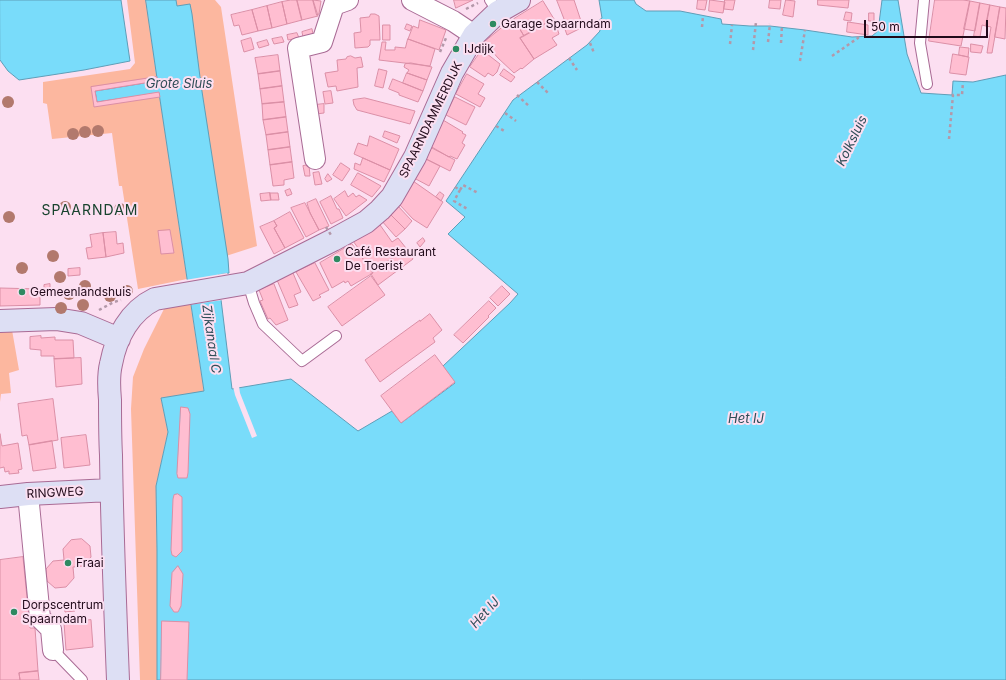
<!DOCTYPE html>
<meta charset="utf-8">
<style>
body{margin:0}
#map{position:relative;width:1006px;height:680px;overflow:hidden;background:#fcdff1;font-family:Inter,sans-serif}
canvas{display:block}
.scale{position:absolute;left:864px;top:20px;width:124px;height:18px;box-sizing:border-box;border:2px solid #210a1a;border-top:0;padding-left:5px;font-size:12px;line-height:14px;white-space:nowrap;color:#210a1a;-webkit-text-stroke:3px #fcdff1;paint-order:stroke}
</style>
<div id="map">
<canvas width="1006" height="680"></canvas>
<div class="scale">50 m</div>
</div>
<script>
const g = document.querySelector('canvas').getContext('2d');
g.lineJoin = 'round';
function paint(path, color) { g.fillStyle = color; g.fill(path, 'evenodd'); }
function strokePath(path, color, width, dash) { g.strokeStyle = color; g.lineWidth = width; g.lineCap = dash ? 'butt' : 'round'; g.setLineDash(dash || []); g.stroke(path); }
function label(font, color, halo, rows, align = 'center') {
  g.font = font + ' Inter,sans-serif'; g.lineWidth = 4; g.setLineDash([]); g.textBaseline = 'middle'; g.strokeStyle = halo; g.fillStyle = color; for (const [text, x, y, turn = 0] of rows) {
    g.save(); g.translate(x, y); g.rotate((+turn || 0) * Math.PI / 180); g.textAlign = isNaN(turn) ? turn : align; if (halo) g.strokeText(text, 0, 0); g.fillText(text, 0, 0); g.restore();
  }
}
const green = new Path2D(`
 M 127,0 L 146,0 L 157,81 L 96,91 L 97,102 L 159,92 L 187,279 L 138,289 L 122,186 L 119,186 L 112,133 L 52,139 L 47,104 L 43,103 L 43,82 L 130,69 L 135,63 Z
 M 176,0 L 215,0 L 221,7 L 257,246 L 226,256 L 201,85 L 203,84 L 200,76 L 191,14 L 177,6 Z
 M 190,300 L 204,392 L 161,398 L 168,432 L 156,486 L 157,551 L 157,680 L 140,680 L 131,409 L 133,377 L 144,349 L 165,307 Z
 M 0,330 L 12,330 L 19,370 L 9,373 L 11,393 L 1,394 L 0,402 Z`);
const water = new Path2D(`
 M 0,0 L 121,0 L 130,61 L 84,70 L 19,80 L 8,71 L 0,60 Z
 M 146,0 L 176,0 L 177,6 L 190,4 L 192,14 L 200,77 L 201,79 L 203,78 L 204,84 L 201,85 L 228,259 L 229,273 L 218,275 L 232,389 L 291,379 L 358,431 L 392,411 L 401,423 L 455,383 L 443,366 L 510,303 L 518,294 L 448,234 L 465,217 L 446,201 L 513,100 L 587,45 L 600,31 L 598,21 L 602,18 L 599,0 L 634,0 L 636,4 L 646,11 L 680,11 L 721,19 L 722,24 L 750,26 L 770,26 L 805,30 L 852,37 L 872,36 L 878,31 L 882,0 L 898,0 L 907,54 L 921,93 L 952,95 L 953,81 L 973,82 L 1006,75 L 1006,680 L 157,680 L 157,551 L 156,486 L 168,432 L 161,398 L 204,391 L 159,93 L 97,102 L 95,91 L 157,81 Z`);
const pier = new Path2D(`
 M 227,273 L 228,275 L 220,277 L 223,300 L 188,305 L 185,280 Z
 M 233,386 L 233,387 L 239,386 L 240,393 L 257,436 L 252,438 L 235,395 Z`);
const building = new Path2D(`
 M 291,0 L 297,0 L 302,20 L 287,24 L 282,2 Z
 M 297,0 L 313,0 L 318,16 L 302,20 Z
 M 313,0 L 321,1 L 319,14 L 317,15 Z
 M 454,0 L 473,0 L 456,8 Z
 M 557,0 L 574,0 L 583,27 L 567,35 L 562,21 L 564,20 Z
 M 698,0 L 707,0 L 705,10 L 697,9 Z
 M 710,0 L 725,2 L 723,13 L 709,11 Z
 M 725,0 L 735,0 L 733,10 L 724,9 Z
 M 770,0 L 781,0 L 780,9 L 769,8 Z
 M 786,0 L 795,1 L 793,17 L 783,15 Z
 M 818,0 L 849,0 L 848,8 L 818,5 Z
 M 935,0 L 963,0 L 970,1 L 961,46 L 929,41 Z
 M 543,1 L 554,19 L 524,36 L 514,19 Z
 M 970,1 L 980,3 L 975,31 L 964,29 Z
 M 282,2 L 287,24 L 272,28 L 267,6 Z
 M 980,3 L 990,5 L 986,26 L 982,25 L 980,37 L 974,36 Z
 M 990,5 L 1000,7 L 992,53 L 987,53 L 991,27 L 986,26 Z
 M 267,6 L 272,28 L 258,31 L 252,10 Z
 M 1000,7 L 1006,8 L 1005,39 L 995,37 Z
 M 252,10 L 258,31 L 242,35 L 239,25 L 234,26 L 231,15 Z
 M 846,12 L 852,13 L 851,21 L 844,20 Z
 M 869,13 L 874,13 L 874,21 L 869,21 Z
 M 371,14 L 375,14 L 379,16 L 380,40 L 370,40 L 370,45 L 368,47 L 355,48 L 354,33 L 361,32 L 360,18 L 369,17 Z
 M 554,19 L 559,34 L 552,38 L 557,45 L 534,59 L 520,38 Z
 M 420,20 L 446,30 L 439,50 L 408,39 L 413,26 L 418,28 Z
 M 514,20 L 524,36 L 520,38 L 534,59 L 522,69 L 521,68 L 514,73 L 498,58 L 484,42 L 506,24 Z
 M 848,22 L 868,25 L 868,35 L 847,32 Z
 M 407,24 L 412,26 L 410,31 L 405,29 Z
 M 383,25 L 390,25 L 390,40 L 383,40 Z
 M 312,29 L 313,34 L 303,37 L 302,32 Z
 M 297,33 L 299,38 L 288,40 L 287,35 Z
 M 282,37 L 284,42 L 274,44 L 272,39 Z
 M 251,38 L 254,49 L 244,52 L 241,41 Z
 M 408,39 L 435,49 L 430,66 L 379,60 L 382,42 L 386,42 L 385,50 L 395,50 L 395,47 L 405,48 Z
 M 267,40 L 269,45 L 259,48 L 257,43 Z
 M 971,44 L 983,46 L 981,53 L 971,52 Z
 M 960,47 L 969,48 L 968,57 L 959,55 Z
 M 482,50 L 500,64 L 497,72 L 493,76 L 488,73 L 485,77 L 470,67 Z
 M 953,54 L 969,57 L 966,75 L 950,73 Z
 M 278,55 L 280,71 L 258,74 L 255,58 Z
 M 351,56 L 355,58 L 361,57 L 363,67 L 357,68 L 358,87 L 337,91 L 336,86 L 328,87 L 325,73 L 338,71 L 337,60 L 346,59 L 347,57 Z
 M 411,63 L 432,67 L 427,80 L 407,73 L 409,70 L 404,67 L 405,64 Z
 M 379,69 L 387,71 L 383,88 L 375,86 Z
 M 504,69 L 515,77 L 511,82 L 500,75 Z
 M 280,71 L 282,86 L 260,89 L 258,74 Z
 M 407,73 L 427,80 L 423,91 L 403,83 Z
 M 467,74 L 484,84 L 478,94 L 485,98 L 480,107 L 456,94 Z
 M 157,77 L 157,81 L 95,91 L 97,102 L 159,92 L 160,97 L 94,107 L 91,87 Z
 M 393,79 L 423,91 L 418,102 L 399,95 L 399,93 L 389,89 Z
 M 282,86 L 284,102 L 262,104 L 260,89 Z
 M 331,91 L 333,103 L 325,104 L 323,92 Z
 M 455,97 L 475,107 L 466,125 L 446,115 Z
 M 365,98 L 415,111 L 410,124 L 357,110 L 354,105 L 353,100 Z
 M 284,102 L 286,117 L 263,120 L 262,104 Z
 M 324,104 L 324,113 L 316,114 L 315,105 Z
 M 286,117 L 288,132 L 266,135 L 263,120 Z
 M 443,120 L 463,132 L 462,133 L 466,135 L 462,143 L 465,145 L 457,159 L 450,156 L 449,157 L 430,146 Z
 M 385,131 L 400,136 L 397,143 L 383,137 Z
 M 288,132 L 290,147 L 268,150 L 266,135 Z
 M 370,136 L 399,149 L 390,170 L 354,154 L 358,143 L 367,146 Z
 M 290,147 L 292,162 L 270,165 L 268,150 Z
 M 430,147 L 455,160 L 450,171 L 424,158 Z
 M 363,158 L 390,170 L 384,182 L 354,169 L 355,163 L 360,165 Z
 M 424,158 L 440,166 L 429,186 L 414,178 Z
 M 292,162 L 294,178 L 284,180 L 284,185 L 273,186 L 270,165 Z
 M 341,163 L 350,169 L 342,181 L 333,175 Z
 M 309,165 L 310,176 L 305,176 L 303,166 Z
 M 319,172 L 322,184 L 315,185 L 313,173 Z
 M 358,173 L 381,186 L 372,197 L 351,185 Z
 M 328,174 L 332,179 L 327,182 L 325,179 Z
 M 413,181 L 443,202 L 427,228 L 413,219 L 399,204 Z
 M 290,189 L 292,194 L 287,196 L 285,191 Z
 M 345,191 L 348,197 L 353,193 L 356,197 L 359,195 L 367,200 L 346,216 L 334,199 Z
 M 440,192 L 444,195 L 441,201 L 436,197 Z
 M 270,193 L 271,200 L 261,201 L 260,194 Z
 M 270,193 L 278,193 L 279,200 L 271,200 Z
 M 331,196 L 337,209 L 339,209 L 343,218 L 331,224 L 320,202 Z
 M 316,199 L 329,226 L 319,230 L 310,213 L 307,203 Z
 M 305,203 L 319,230 L 306,237 L 291,208 Z
 M 397,205 L 412,221 L 405,229 L 389,213 Z
 M 290,212 L 304,238 L 285,248 L 274,228 L 277,226 L 274,221 Z
 M 389,213 L 405,229 L 396,237 L 381,220 Z
 M 274,221 L 277,226 L 274,228 L 285,248 L 274,254 L 260,227 Z
 M 378,222 L 392,242 L 398,238 L 406,248 L 373,272 L 362,257 L 364,256 L 353,241 Z
 M 170,230 L 174,253 L 161,254 L 158,231 Z
 M 116,232 L 117,244 L 123,243 L 124,253 L 106,257 L 103,233 Z
 M 103,233 L 106,257 L 88,259 L 86,248 L 92,247 L 90,235 Z
 M 423,238 L 425,241 L 420,247 L 417,243 Z
 M 352,244 L 373,273 L 351,286 L 348,281 L 345,283 L 344,281 L 332,288 L 320,263 Z
 M 406,248 L 413,259 L 378,285 L 371,274 Z
 M 315,263 L 329,290 L 319,295 L 321,297 L 313,301 L 296,272 Z
 M 80,268 L 80,275 L 68,276 L 68,269 Z
 M 293,273 L 301,292 L 294,295 L 298,305 L 289,308 L 277,280 Z
 M 371,276 L 385,295 L 342,326 L 328,307 Z
 M 50,284 L 50,288 L 44,288 L 44,295 L 40,295 L 40,305 L 0,306 L 0,288 L 40,289 L 44,288 L 44,285 Z
 M 274,284 L 288,320 L 276,325 L 270,318 L 268,319 L 260,301 L 263,300 L 259,290 Z
 M 502,286 L 510,294 L 498,306 L 490,298 Z
 M 489,301 L 496,308 L 488,316 L 489,317 L 463,343 L 454,335 Z
 M 430,314 L 442,330 L 433,338 L 435,342 L 380,382 L 365,360 L 420,320 L 420,321 Z
 M 41,336 L 41,338 L 55,337 L 55,340 L 73,340 L 74,358 L 54,359 L 54,356 L 41,356 L 41,350 L 30,349 L 30,337 Z
 M 435,355 L 455,382 L 401,423 L 381,396 Z
 M 81,358 L 82,384 L 56,387 L 54,359 Z
 M 53,399 L 58,440 L 29,445 L 27,435 L 22,436 L 18,404 Z
 M 181,407 L 188,408 L 190,414 L 188,473 L 187,478 L 178,478 L 177,474 Z
 M 0,434 L 2,446 L 18,443 L 22,469 L 18,470 L 19,473 L 9,474 L 9,471 L 5,472 L 4,467 L 0,468 Z
 M 86,435 L 90,465 L 64,468 L 61,438 Z
 M 52,441 L 56,468 L 33,471 L 29,445 Z
 M 178,494 L 182,497 L 182,551 L 176,557 L 172,555 L 171,550 L 173,499 L 174,495 Z
 M 82,539 L 90,546 L 91,557 L 84,566 L 73,567 L 74,578 L 66,587 L 55,588 L 47,581 L 46,569 L 53,561 L 64,560 L 63,549 L 71,540 Z
 M 23,557 L 30,628 L 35,628 L 38,671 L 19,673 L 20,680 L 0,680 L 0,560 Z
 M 178,566 L 183,574 L 181,606 L 178,612 L 174,612 L 170,606 L 172,573 Z
 M 75,604 L 75,611 L 65,612 L 64,605 Z
 M 91,620 L 93,647 L 66,650 L 64,623 Z
 M 162,621 L 189,622 L 187,680 L 161,680 Z
 M 38,671 L 39,680 L 20,680 L 19,673 Z`);
const path = new Path2D(`
 M 466,9 L 478,3
 M 702,27 L 703,16
 M 768,42 L 770,24
 M 590,43 L 594,53
 M 781,43 L 782,26
 M 730,44 L 732,25
 M 753,50 L 756,22
 M 440,52 L 446,38
 M 832,56 L 858,38 L 858,36
 M 569,58 L 577,70
 M 800,61 L 805,30
 M 537,82 L 548,93
 M 517,95 L 530,107
 M 505,113 L 516,121
 M 496,126 L 506,132
 M 949,139 L 953,95 L 962,95 L 963,82
 M 455,187 L 460,190 L 463,185 L 478,193
 M 460,190 L 454,201 L 469,210
 M 99,310 L 114,302 L 121,300`);
const lane = new Path2D(`
 M 490,0 L 498,12
 M 924,0 L 920,43 L 927,84
 M 248,283 L 254,303 L 263,324 L 302,361 L 336,336
 M 53,650 L 82,680`);
const street = new Path2D(`
 M 412,0 L 453,21 L 474,35
 M 315,159 L 298,48 L 322,42 L 334,5 L 348,0
 M 28,494 L 40,618 L 51,629 L 53,650`);
const secondary = new Path2D(`
 M 0,321 L 56,319 L 81,323 L 119,339
 M 0,497 L 28,494 L 111,490
 M 118,680 C 115,605 112,530 111,455 C 110,437 110,419 110,400 C 109,389 108,376 111,364 C 116,337 130,311 155,299 L 248,283 L 333,240 L 366,222 L 380,210 L 392,197 L 415,157 L 452,73 L 474,35 L 498,12 L 519,0`);
const pathBridge = new Path2D(`
 M 326,227 L 331,235`);
const trees = [
 [8,102],
 [98,131],
 [85,132],
 [73,134],
 [65,207],
 [120,209],
 [9,217],
 [53,256],
 [22,268],
 [60,277],
 [85,286],
 [127,291],
 [69,294],
 [110,296],
 [83,305],
 [61,308]
];
const markers = [
 [493,24,4,"#2e8a61"],
 [456,49,4,"#2e8a61"],
 [337,259,4,"#2e8a61"],
 [22,292,4,"#2e8a61"],
 [68,563,4,"#2e8a61"],
 [14,612,4,"#2e8a61"]
];
const poiNames = [
 ["Garage Spaarndam",501,24],
 ["IJdijk",464,49],
 ["Café Restaurant",345,252],
 ["De Toerist",345,266],
 ["Gemeenlandshuis",30,292],
 ["Fraai",76,563],
 ["Dorpscentrum",22,605],
 ["Spaarndam",22,619]
];
const streetNames = [
 ["SPAARNDAMMERDIJK",431,120,-64],
 ["RINGWEG",55,493,-3]
];
const waterNames = [
 ["Grote Sluis",179,84],
 ["Kolksluis",852,141,-64],
 ["Zijkanaal C",211,339,82],
 ["Het IJ",746,419],
 ["Het IJ",485,613,-48]
];
const quarterNames = [
 ["SPAARNDAM",90,211]
];
paint(green, '#fcb79f');
paint(water, '#79dcfa');
strokePath(water, '#5f9db7', 1);
paint(pier, '#fcdff1');
paint(building, '#ffbed1');
strokePath(building, '#db8fa6', 1);
strokePath(lane, '#a96b95', 12);
strokePath(street, '#a96b95', 22);
strokePath(secondary, '#a96b95', 24);
strokePath(path, '#b398a9', 2.5, [3, 3]);
strokePath(lane, '#fff', 10);
strokePath(street, '#fff', 20);
strokePath(secondary, '#dddff4', 22);
strokePath(pathBridge, '#b398a9', 2.5, [3, 3]);
g.fillStyle = '#b2796d';
for (const [x, y] of trees) { g.beginPath(); g.arc(x, y, 6, 0, 2 * Math.PI); g.fill(); }
for (const [x, y, r, color] of markers) { const dot = new Path2D(); dot.arc(x, y, r, 0, 2 * Math.PI); g.fillStyle = color; g.fill(dot); strokePath(dot, '#fcdff1', 1.5); }
label('12px', '#210a1a', '#fcdff1', poiNames, 'left');
label('12px', '#210a1a', '#fcdff1', streetNames);
label('italic 13px', '#304e58', '#fcdff1', waterNames);
g.letterSpacing = '1px';
label('14px', '#18432e', '#fcdff1', quarterNames);
g.letterSpacing = '0px';
</script>
